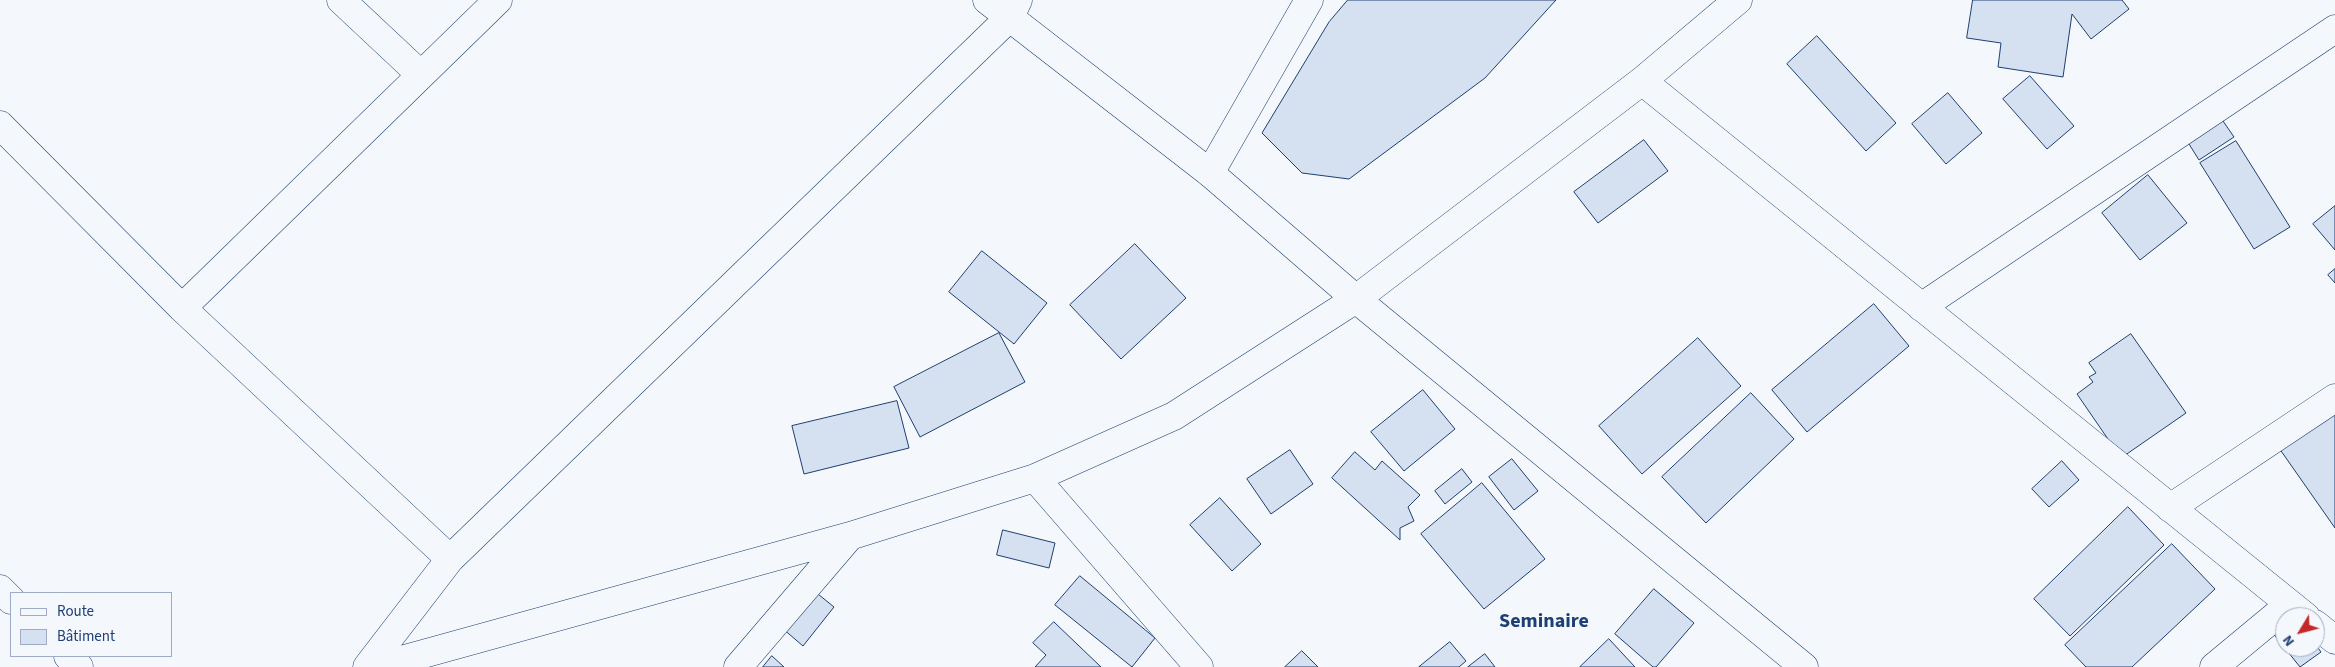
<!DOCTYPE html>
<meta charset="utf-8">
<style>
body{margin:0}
#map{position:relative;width:2335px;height:667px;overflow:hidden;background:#f4f7fb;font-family:"Source Sans 3",sans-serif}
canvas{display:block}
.legend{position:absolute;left:10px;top:592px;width:162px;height:65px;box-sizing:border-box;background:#f4f7fb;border:1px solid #9eadc5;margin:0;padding:6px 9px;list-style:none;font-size:15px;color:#1d3f73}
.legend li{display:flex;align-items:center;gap:10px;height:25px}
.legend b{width:25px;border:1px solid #9eadc5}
.north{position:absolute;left:2275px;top:607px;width:50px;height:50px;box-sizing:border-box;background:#f4f7fb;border:1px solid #9eadc5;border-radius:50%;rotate:233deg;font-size:14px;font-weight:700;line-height:20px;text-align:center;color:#1d3f73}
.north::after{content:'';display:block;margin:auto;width:18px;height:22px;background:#c62828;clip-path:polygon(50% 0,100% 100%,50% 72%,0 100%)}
</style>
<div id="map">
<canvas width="2335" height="667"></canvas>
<ul class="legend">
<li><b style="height:6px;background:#f4f7fb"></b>Route</li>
<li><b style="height:14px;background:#d5e0f0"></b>Bâtiment</li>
</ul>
<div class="north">N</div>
</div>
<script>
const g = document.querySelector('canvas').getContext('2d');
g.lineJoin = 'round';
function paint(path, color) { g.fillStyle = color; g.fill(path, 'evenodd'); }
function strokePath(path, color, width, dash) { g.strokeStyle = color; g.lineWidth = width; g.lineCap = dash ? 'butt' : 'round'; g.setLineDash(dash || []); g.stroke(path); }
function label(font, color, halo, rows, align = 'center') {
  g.font = font + ' "Source Sans 3",sans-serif'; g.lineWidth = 4; g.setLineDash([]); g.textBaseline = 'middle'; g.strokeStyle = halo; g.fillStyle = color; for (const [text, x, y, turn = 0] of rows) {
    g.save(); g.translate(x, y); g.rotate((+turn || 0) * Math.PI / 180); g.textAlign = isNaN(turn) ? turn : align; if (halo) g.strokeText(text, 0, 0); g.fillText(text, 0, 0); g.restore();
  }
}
const building = new Path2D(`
 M 1348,0 L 1556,0 L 1485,78 L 1349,179 L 1302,173 L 1262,133 L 1329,22 Z
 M 1973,0 L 2122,0 L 2129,9 L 2091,39 L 2072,14 L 2063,77 L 1998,67 L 2001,43 L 1967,38 Z
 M 1817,36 L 1896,123 L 1866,151 L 1787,64 Z
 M 2030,76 L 2074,126 L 2047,149 L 2003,99 Z
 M 1948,93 L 1982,133 L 1946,164 L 1912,124 Z
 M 2223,121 L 2234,137 L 2199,160 L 2189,144 Z
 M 1644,140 L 1668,171 L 1598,223 L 1574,192 Z
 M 2236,141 L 2290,227 L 2254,249 L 2200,163 Z
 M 2148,175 L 2187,223 L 2140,260 L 2102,213 Z
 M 2335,206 L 2335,250 L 2313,224 Z
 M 1135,244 L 1186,298 L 1121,359 L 1070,305 Z
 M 982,251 L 1047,303 L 1014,344 L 949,292 Z
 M 2335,269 L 2335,283 L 2328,275 Z
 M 1874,304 L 1909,346 L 1807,432 L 1772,390 Z
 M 999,333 L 1025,382 L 920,437 L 894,387 Z
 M 2131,334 L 2186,413 L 2121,458 L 2077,394 L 2093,382 L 2089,377 L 2096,373 L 2089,363 Z
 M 1698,338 L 1741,386 L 1642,474 L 1599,426 Z
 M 1423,390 L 1455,429 L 1404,471 L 1371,432 Z
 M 1751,393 L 1794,439 L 1706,523 L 1662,477 Z
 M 897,401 L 909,448 L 804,474 L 792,426 Z
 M 2335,409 L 2335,528 L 2279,448 Z
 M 1290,450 L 1313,484 L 1271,514 L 1247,479 Z
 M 1355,452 L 1375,470 L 1382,461 L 1420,495 L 1408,507 L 1414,521 L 1400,528 L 1400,540 L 1332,478 Z
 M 1512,459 L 1538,491 L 1514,510 L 1489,477 Z
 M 2062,461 L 2079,480 L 2049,507 L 2032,489 Z
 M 1462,469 L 1472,482 L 1445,504 L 1435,491 Z
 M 1482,483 L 1545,559 L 1484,609 L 1421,534 Z
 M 1220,498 L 1261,544 L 1232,571 L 1190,525 Z
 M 2128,507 L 2164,545 L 2070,636 L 2034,599 Z
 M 1003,530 L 1055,543 L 1049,568 L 997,555 Z
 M 2172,544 L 2215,589 L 2132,667 L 2086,667 L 2065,645 Z
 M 1080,576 L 1155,638 L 1132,667 L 1055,605 Z
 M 1654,589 L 1694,623 L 1656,667 L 1653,667 L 1615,634 Z
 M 813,590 L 834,607 L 803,646 L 782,628 Z
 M 1054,622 L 1101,667 L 1035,667 L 1046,655 L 1033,643 Z
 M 2285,622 L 2285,647 L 2315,647 L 2315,644 L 2321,652 L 2300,667 L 2272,632 Z
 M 1609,639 L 1635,667 L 1580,667 Z
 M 1450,642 L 1466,661 L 1459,667 L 1419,667 Z
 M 1302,651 L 1318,667 L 1285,667 Z
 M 1485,654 L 1495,667 L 1468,667 Z
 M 772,656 L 784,667 L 763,667 Z`);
const minor = new Path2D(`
 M 341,0 L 420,74
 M 1642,81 L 2306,617
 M 0,125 L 182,308 L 450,559
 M 1210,173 L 1309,0
 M 1921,307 L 2335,29
 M 182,308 L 498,0
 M 1035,478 L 1199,667
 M 2170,508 L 2335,398
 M 0,589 L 11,600
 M 2315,624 L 2335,640
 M 68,656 L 79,667
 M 367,667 L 450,559 L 1010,17 L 1018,0
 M 376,667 L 850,536 L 1035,478 L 1174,416 L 1356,299 L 1642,81 L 1738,0
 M 738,667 L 850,536
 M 2214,667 L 2290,604`);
const major = new Path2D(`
 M 987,0 L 1210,173 L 1356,299 L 1804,667`);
const districtNames = [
 ["Seminaire",1544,623]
];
paint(building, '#d5e0f0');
strokePath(building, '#1d3f73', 1);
strokePath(minor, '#1d3f73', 29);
strokePath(major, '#1d3f73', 29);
strokePath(minor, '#f4f7fb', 28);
strokePath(major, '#f4f7fb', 28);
label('bold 20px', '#1d3f73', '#f4f7fb', districtNames);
</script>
